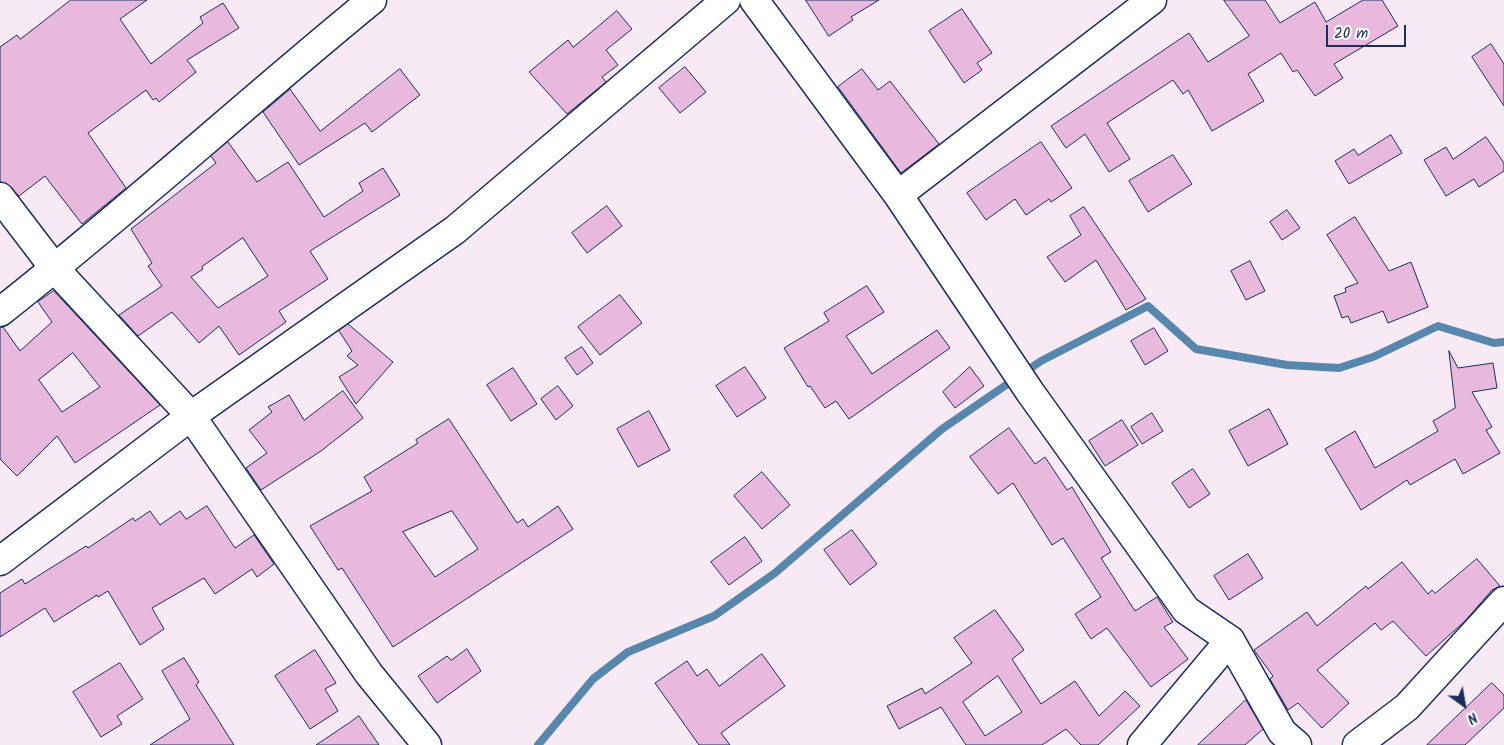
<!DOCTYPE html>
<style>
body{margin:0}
#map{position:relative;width:1504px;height:745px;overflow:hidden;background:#f8eaf4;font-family:Kalam,sans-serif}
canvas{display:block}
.north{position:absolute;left:1439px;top:680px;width:50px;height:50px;-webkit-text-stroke:4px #fff;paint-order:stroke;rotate:148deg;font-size:14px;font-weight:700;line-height:20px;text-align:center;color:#1b2f5e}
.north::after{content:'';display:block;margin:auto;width:18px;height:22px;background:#1b2f5e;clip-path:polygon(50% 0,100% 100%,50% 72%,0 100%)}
.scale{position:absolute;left:1326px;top:25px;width:80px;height:22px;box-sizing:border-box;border:2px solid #1b2f5e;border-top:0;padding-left:6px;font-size:15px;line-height:18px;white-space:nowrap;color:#1b2f5e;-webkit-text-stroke:4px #fff;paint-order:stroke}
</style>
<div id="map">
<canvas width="1504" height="745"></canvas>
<div class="north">N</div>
<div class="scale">20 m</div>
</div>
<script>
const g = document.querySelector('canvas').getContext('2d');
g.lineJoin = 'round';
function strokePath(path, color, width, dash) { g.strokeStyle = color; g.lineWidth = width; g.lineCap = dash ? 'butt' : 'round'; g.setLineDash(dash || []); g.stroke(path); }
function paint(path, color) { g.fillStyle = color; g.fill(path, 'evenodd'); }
const stream = new Path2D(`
 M 538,745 L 593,679 L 628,652 L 714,616 L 775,573 L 942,429 L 1041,361 L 1148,306 L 1196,349 L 1287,365 L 1339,368 L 1373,357 L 1438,326 L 1494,343 L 1504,342`);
const building = new Path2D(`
 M 71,0 L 147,0 L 120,19 L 151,64 L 203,23 L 200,17 L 223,3 L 239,28 L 187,60 L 196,72 L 159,102 L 156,98 L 153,100 L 146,90 L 88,133 L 126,188 L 82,224 L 45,176 L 19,196 L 6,183 L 0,182 L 0,47 L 17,35 L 20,39 Z
 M 806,0 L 879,0 L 851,17 L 853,20 L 829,36 Z
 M 1224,0 L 1265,0 L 1280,23 L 1315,2 L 1326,22 L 1363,0 L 1382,0 L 1398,26 L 1334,64 L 1343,78 L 1315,96 L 1297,70 L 1293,72 L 1281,53 L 1248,74 L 1264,101 L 1212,131 L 1188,90 L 1183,94 L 1173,80 L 1107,123 L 1130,159 L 1109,172 L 1085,134 L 1066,148 L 1051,126 L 1189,33 L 1208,62 L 1249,36 Z
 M 962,9 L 992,53 L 977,63 L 982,70 L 964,83 L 929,31 Z
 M 617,11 L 632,29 L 606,50 L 618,65 L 602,77 L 606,82 L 567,114 L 529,72 L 568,40 L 573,47 Z
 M 1491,44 L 1504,64 L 1504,106 L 1472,57 Z
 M 685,67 L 706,92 L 680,113 L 659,88 Z
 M 400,69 L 420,95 L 372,132 L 365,123 L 299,165 L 263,112 L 290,89 L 320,131 Z
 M 862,69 L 878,90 L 890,81 L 939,144 L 901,173 L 838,87 Z
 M 1391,135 L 1402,153 L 1349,184 L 1335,161 L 1354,149 L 1358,155 Z
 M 1486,137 L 1504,163 L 1504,171 L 1479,187 L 1474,179 L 1446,196 L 1424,160 L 1446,147 L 1453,159 Z
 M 228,142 L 257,182 L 288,162 L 324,217 L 363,191 L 359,183 L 383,168 L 400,195 L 310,251 L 328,279 L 279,311 L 286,322 L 239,355 L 219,326 L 199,343 L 172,312 L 138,336 L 119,315 L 162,286 L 148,266 L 152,263 L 131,229 L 216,163 L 211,156 ZM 243,238 L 268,276 L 218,308 L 191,277 L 203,269 L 202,267 Z
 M 1041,142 L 1072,188 L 1051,202 L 1049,199 L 1026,215 L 1015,199 L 986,220 L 967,193 Z
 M 1173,155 L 1192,184 L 1148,212 L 1129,181 Z
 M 607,206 L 622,226 L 587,253 L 572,233 Z
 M 1084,207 L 1146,299 L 1126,310 L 1096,260 L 1065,282 L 1047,257 L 1081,235 L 1070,216 Z
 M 1287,210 L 1300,228 L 1282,240 L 1270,222 Z
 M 1355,217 L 1389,271 L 1411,262 L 1428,307 L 1388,323 L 1383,311 L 1351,323 L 1348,316 L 1342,318 L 1334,296 L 1346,292 L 1345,288 L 1358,283 L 1327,235 Z
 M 1250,261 L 1265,291 L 1246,300 L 1231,271 Z
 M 867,286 L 884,312 L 846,336 L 872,374 L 937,330 L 950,348 L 849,419 L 836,401 L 825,408 L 810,386 L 808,387 L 784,348 L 829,321 L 824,313 Z
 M 54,291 L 160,405 L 75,463 L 57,436 L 17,476 L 0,459 L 0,327 L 3,327 L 20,351 L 52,322 L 38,302 ZM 73,353 L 100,387 L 62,412 L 39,380 Z
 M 620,295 L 642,323 L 600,355 L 578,327 Z
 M 348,324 L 393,362 L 356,404 L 339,377 L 358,365 L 347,356 L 352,351 L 339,331 Z
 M 1154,328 L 1168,351 L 1145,365 L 1131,341 Z
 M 582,347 L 593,363 L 577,375 L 565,358 Z
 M 1449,351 L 1458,368 L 1493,363 L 1497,388 L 1472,392 L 1492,427 L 1486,430 L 1500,453 L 1463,474 L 1455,459 L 1410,485 L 1407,480 L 1361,510 L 1325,449 L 1355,431 L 1375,468 L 1438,431 L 1433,421 L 1455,408 Z
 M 745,367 L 766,398 L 737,417 L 716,386 Z
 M 970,367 L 984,386 L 955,408 L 943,392 Z
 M 513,368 L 537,404 L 511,421 L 487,385 Z
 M 558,386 L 573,406 L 556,420 L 541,399 Z
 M 343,391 L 363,418 L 321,451 L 261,490 L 246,468 L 267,453 L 249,430 L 272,412 L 268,407 L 289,395 L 304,420 Z
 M 1269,409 L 1288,444 L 1248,466 L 1229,431 Z
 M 649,411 L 670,450 L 638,467 L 617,429 Z
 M 1152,413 L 1163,431 L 1142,444 L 1131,427 Z
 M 449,419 L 517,523 L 523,519 L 528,527 L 558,506 L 573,529 L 393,647 L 342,568 L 338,570 L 310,526 L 372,491 L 364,477 L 418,443 L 416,440 ZM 452,511 L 478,549 L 435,577 L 403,532 Z
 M 1122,420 L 1138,445 L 1105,466 L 1089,441 Z
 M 1009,428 L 1035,464 L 1045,457 L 1067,490 L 1072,487 L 1111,552 L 1101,558 L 1135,611 L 1157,597 L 1173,622 L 1164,627 L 1188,659 L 1151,687 L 1107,628 L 1091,639 L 1075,614 L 1101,597 L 1063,538 L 1052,545 L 1013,483 L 998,494 L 970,457 Z
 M 1193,469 L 1210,494 L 1189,508 L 1172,483 Z
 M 762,472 L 790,505 L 762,529 L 734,496 Z
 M 207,506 L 235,548 L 254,535 L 274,564 L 257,577 L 252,569 L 215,594 L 204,578 L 152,608 L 164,629 L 140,645 L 108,591 L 98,597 L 97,595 L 54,622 L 45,608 L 0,637 L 0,593 L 22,579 L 25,584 L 86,546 L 88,548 L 133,518 L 135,521 L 150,511 L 160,525 L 180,511 L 186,519 Z
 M 852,530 L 877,564 L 850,585 L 824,550 Z
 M 745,537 L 762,561 L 729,585 L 711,562 Z
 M 1248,554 L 1263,578 L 1229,600 L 1214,576 Z
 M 1477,559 L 1500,586 L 1492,590 L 1465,621 L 1426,656 L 1393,621 L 1381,630 L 1375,623 L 1317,670 L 1349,703 L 1322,728 L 1298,703 L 1288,710 L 1270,679 L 1273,676 L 1254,650 L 1307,612 L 1317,626 L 1366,586 L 1368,589 L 1402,562 L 1428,594 L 1432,590 L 1435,593 Z
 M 995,610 L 1024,650 L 1012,659 L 1041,704 L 1075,681 L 1099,716 L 1125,691 L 1140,706 L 1098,745 L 1081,745 L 1066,729 L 1042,745 L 966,745 L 941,707 L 899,729 L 887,706 L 922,688 L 925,694 L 972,663 L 954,638 ZM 998,676 L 1022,712 L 985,736 L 963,702 Z
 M 467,649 L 481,671 L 437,703 L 418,676 L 447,656 L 451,660 Z
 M 315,650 L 336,683 L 325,689 L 338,711 L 310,729 L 275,676 Z
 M 762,654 L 785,686 L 721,733 L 730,745 L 699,745 L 655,683 L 687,661 L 697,676 L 707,669 L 719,686 Z
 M 184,658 L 199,682 L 196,685 L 234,745 L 150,745 L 190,719 L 162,671 Z
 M 120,663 L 143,699 L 117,716 L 122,724 L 101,737 L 73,692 Z
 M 1492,683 L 1504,695 L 1504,708 L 1465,745 L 1427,745 Z
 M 1246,700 L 1263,729 L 1245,745 L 1198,745 Z
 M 359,716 L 379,745 L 316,745 L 349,723 Z`);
const minor = new Path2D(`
 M 754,0 L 898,195 L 1030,392 L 1186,610 L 1230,640 L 1282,732 L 1297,745
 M 898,195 L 1152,0
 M 0,197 L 55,269 L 191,416 L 369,674 L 427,745
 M 0,312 C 127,212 246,103 372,0
 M 0,561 L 191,416 L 455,230 L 726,0
 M 1142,745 L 1230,640
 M 1357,745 L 1407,707 L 1504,601`);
strokePath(stream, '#5887ad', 8);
paint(building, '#e8b9dc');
strokePath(building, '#1b2f5e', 1);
strokePath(minor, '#1b2f5e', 31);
strokePath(minor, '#fff', 28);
</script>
